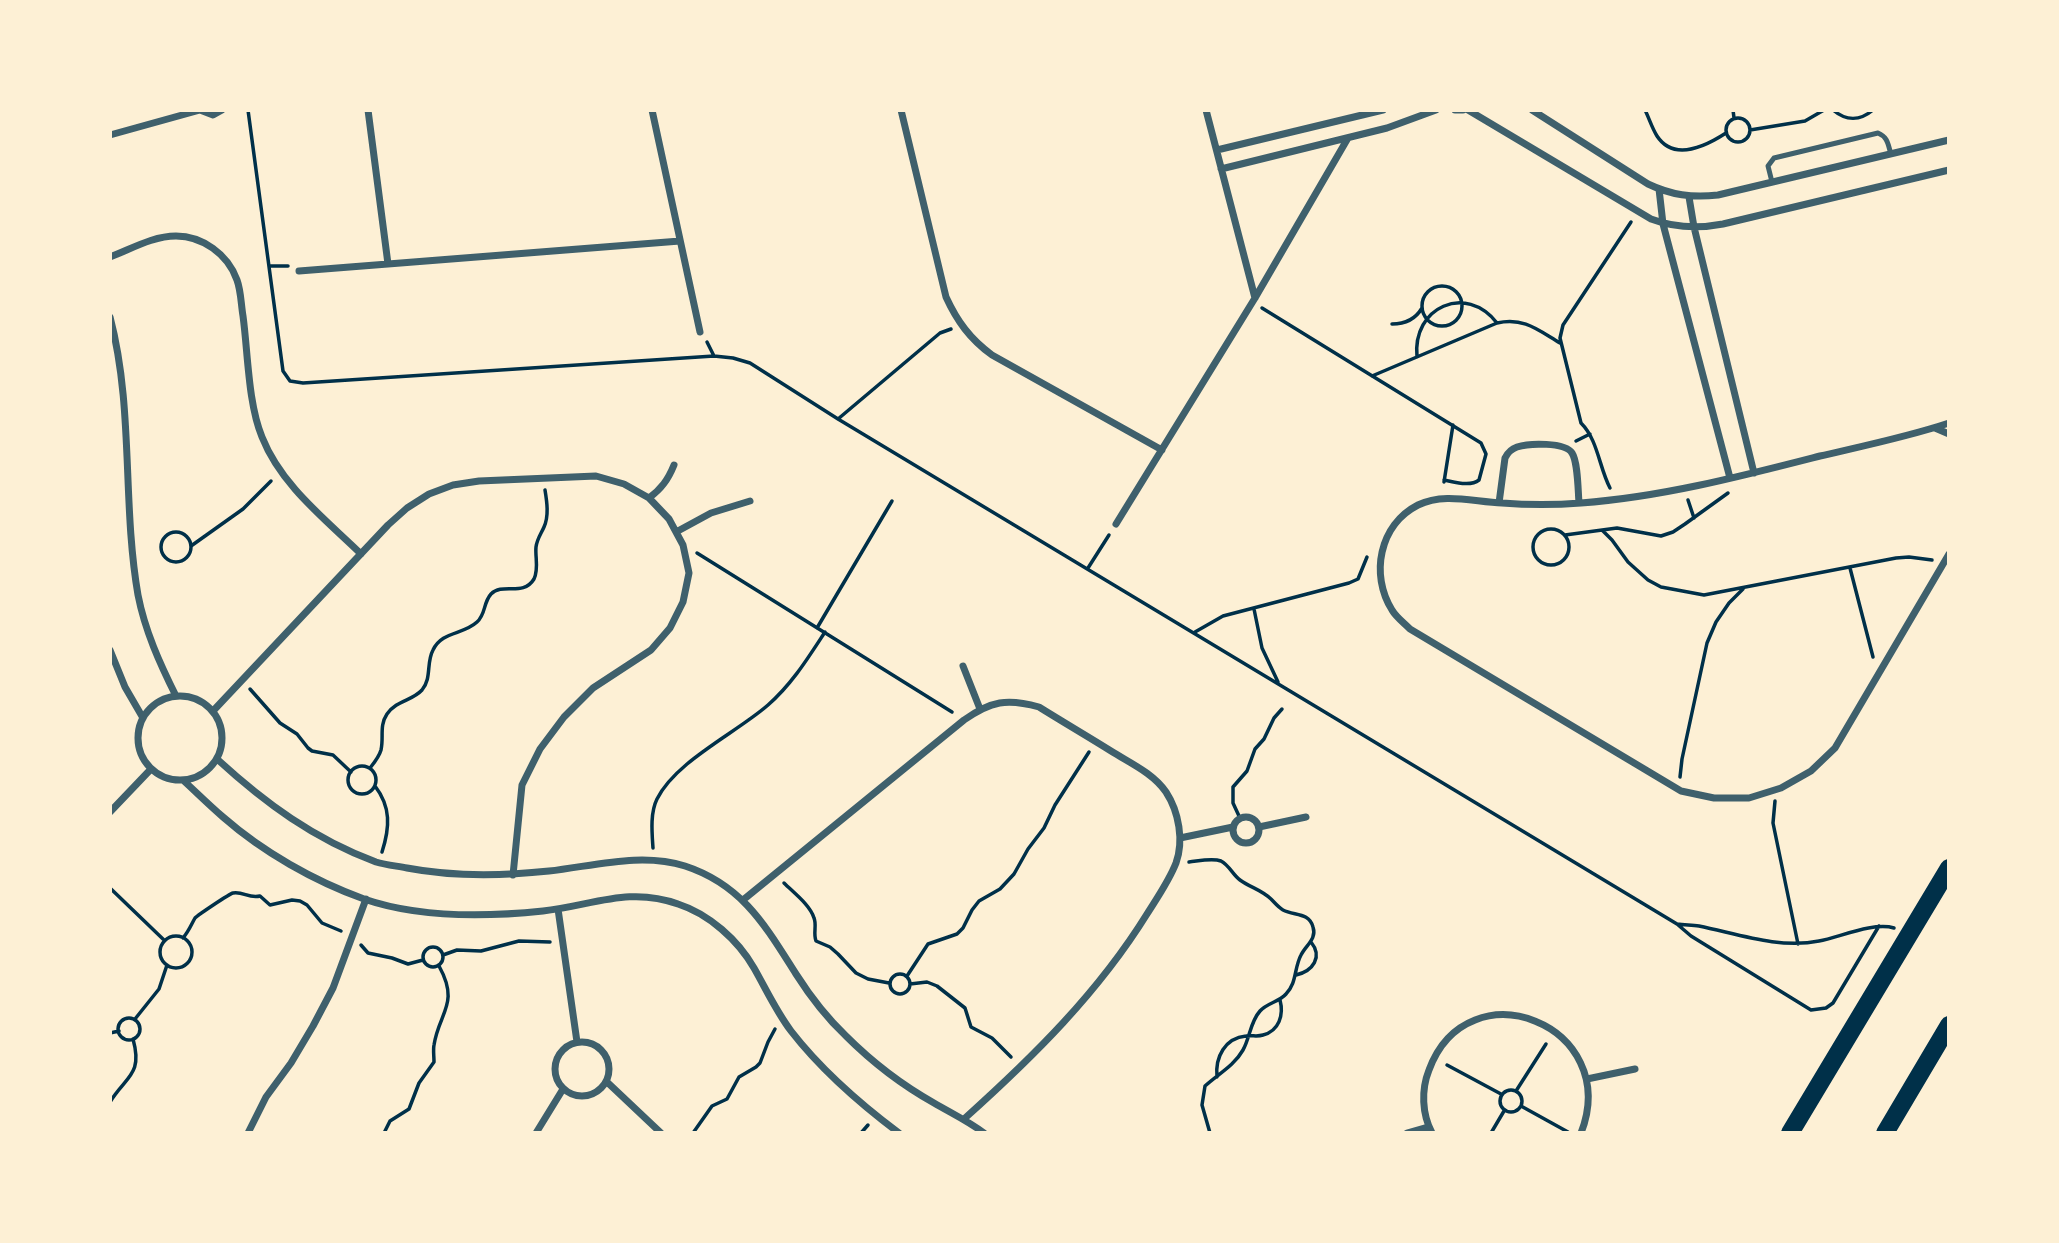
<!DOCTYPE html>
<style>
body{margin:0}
#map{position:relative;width:2059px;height:1243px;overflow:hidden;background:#fdf0d5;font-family:Commissioner,sans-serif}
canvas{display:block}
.frame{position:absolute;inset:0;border:112px solid #fdf0d5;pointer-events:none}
</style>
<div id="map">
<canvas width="2059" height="1243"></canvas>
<div class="frame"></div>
</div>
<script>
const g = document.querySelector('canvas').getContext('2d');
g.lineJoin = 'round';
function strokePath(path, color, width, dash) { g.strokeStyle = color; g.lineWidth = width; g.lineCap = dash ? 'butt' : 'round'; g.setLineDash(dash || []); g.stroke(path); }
const path = new Path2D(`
 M 248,110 L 283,371 L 290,381 L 303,383 L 714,356 L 733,358 L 750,363 L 838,419 L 1677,924
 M 1645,110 C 1649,118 1652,128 1657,136 C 1674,162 1706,146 1726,133
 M 1733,110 L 1734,118
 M 1833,110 C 1846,121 1860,121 1873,110
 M1726 130a12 12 0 1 1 24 0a12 12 0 1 1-24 0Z
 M 1750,130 L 1805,121 L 1824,110
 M 269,266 L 288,266
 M1422 306a20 20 0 1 1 40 0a20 20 0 1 1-40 0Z
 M 1262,308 L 1481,443 L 1486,454 L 1479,480 C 1470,487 1455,482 1444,480
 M 1392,324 C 1405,324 1415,320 1422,308
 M 707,342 L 714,356
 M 1417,357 C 1412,307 1466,283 1497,323
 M 1372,376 L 1497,323 C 1524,317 1538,330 1560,343
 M 838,419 L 940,333 L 951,329
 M 1576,441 L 1590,434
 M 1444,482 L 1453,425
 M 1610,488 C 1599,467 1598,440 1581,423 L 1560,338 L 1563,325 L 1631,222
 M 1688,500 L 1694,518
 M1533 547a18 18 0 1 1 36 0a18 18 0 1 1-36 0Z
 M 1602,530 L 1612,540 L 1628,562 L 1648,580 L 1661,587 L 1704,595 L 1896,558 L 1909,557 L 1932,560
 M161 547a15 15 0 1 1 30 0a15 15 0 1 1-30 0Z
 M 1565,535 L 1617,528 L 1661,536 L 1673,532 L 1685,524 L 1728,493
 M 191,546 L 243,509 L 271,481
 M 697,553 L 952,712
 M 1088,568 L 1109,535
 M 1850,568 L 1873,657
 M 1254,609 L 1262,648 L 1278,682
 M 817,628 L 892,501
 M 1195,632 L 1223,616 L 1349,583 L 1358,579 L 1367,557
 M 250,689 L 280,723 L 297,734 L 308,748 L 312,751 L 333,755 L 351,772
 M348 780a14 14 0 1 1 28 0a14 14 0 1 1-28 0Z
 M 370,768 C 374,763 379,757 381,750 C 384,737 379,726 387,714 C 397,700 412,701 422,690 C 432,678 426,663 433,650 C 442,631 463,635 477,622 C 486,614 483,603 491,594 C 503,582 523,597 534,579 C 539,569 535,557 536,547 C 537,539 541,534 544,527 C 549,516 547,502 545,490
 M 1680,777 L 1682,759 L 1707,643 L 1716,622 L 1729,603 L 1743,589
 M 375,786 C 391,807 390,827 382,852
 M 1775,801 L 1773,823 L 1798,944
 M 1239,816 L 1233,803 L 1233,787 L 1247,771 L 1255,749 L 1264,739 L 1274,718 L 1282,709
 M 653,848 C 652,833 650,813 657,799 C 676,761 736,733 768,705 C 792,684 808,658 825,632
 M 1189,862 C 1199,861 1212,858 1221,861 C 1229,865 1233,875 1240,880 C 1251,888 1260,889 1271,899 C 1275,903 1278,907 1283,910 C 1294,916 1309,912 1313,927 C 1317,939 1306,945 1301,955 C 1294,968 1297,983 1286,994 C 1279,1002 1267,1003 1260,1011 C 1250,1022 1250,1038 1243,1050 C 1234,1066 1218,1074 1205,1086 L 1202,1105 L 1210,1133
 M 784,883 C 794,893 810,905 814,918 C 817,925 813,933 816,941 L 830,947 L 838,954 L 856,973 L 868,979 L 889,983
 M 110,888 L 164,940
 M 1879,926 L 1833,1003 L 1826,1008 L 1811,1010 L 1691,936 L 1677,924 C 1685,925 1692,925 1699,926 C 1738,934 1779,949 1819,941 C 1840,937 1873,922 1894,928
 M160 952a16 16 0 1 1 32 0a16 16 0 1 1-32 0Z
 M 183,938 C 189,931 191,925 195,918 C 198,915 229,894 233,893 C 243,891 249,899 260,896 L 270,905 L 292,900 L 300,901 L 307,905 L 322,923 L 341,931
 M 361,945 L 368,953 L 392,958 L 408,964 L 423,960
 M423 957a10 10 0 1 1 20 0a10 10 0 1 1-20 0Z
 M 443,955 L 457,950 L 481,951 L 519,941 L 550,942
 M890 984a10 10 0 1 1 20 0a10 10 0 1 1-20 0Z
 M 1296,975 C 1313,971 1323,957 1311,942
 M 907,976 L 928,944 L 957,934 L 963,928 L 972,910 L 979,901 L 1000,889 L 1014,874 L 1028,849 L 1044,828 L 1055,805 L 1089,752
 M 910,984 L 927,982 L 937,986 L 965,1008 L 971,1027 L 992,1038 L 1011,1057
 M118 1029a11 11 0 1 1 22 0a11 11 0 1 1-22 0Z
 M 135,1019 L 159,989 L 167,965
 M 110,1033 L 119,1031
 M 1447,1065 L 1501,1094
 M 1217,1077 C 1215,1057 1225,1038 1246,1036 C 1252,1035 1257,1037 1263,1035 C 1279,1031 1284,1015 1280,1000
 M1500 1101a11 11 0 1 1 22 0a11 11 0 1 1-22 0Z
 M 1516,1091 L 1546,1044
 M 110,1102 C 126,1076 143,1075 133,1039
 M 1521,1106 L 1568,1132
 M 384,1133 L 390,1121 L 409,1109 L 419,1083 L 434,1062 C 434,1056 433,1050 434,1045 C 439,1012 460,1004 439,966
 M 693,1133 L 712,1106 L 727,1099 L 739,1077 L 756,1067 L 760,1063 L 768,1042 L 775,1029
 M 861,1133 L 868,1125
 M 1491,1133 L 1504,1111`);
const service = new Path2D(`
 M 1772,182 L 1768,166 L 1774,158 L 1878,133 C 1888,137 1888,145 1891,154`);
const minor = new Path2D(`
 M 200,110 L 213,115 L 222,110
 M 368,110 L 388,264
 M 652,110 L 700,332
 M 901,110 L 946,297 C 957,321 970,339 992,355 L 1162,450
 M 1206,110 L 1255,298
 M 1455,110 L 1463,110
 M 1468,110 L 1651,219 C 1675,228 1697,229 1723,224 L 1949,170
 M 1532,110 L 1648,184 C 1671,195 1692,198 1718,195 L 1949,140
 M 110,135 L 200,110
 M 1217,150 L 1383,110
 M 1221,169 L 1387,128 L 1436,110
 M 1659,189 L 1663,224 L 1730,478
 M 1689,197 L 1694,227 L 1754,473
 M 110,257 C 131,249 153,236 176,236 C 202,236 228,254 237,280 C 241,291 241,304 243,316 C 248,353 248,403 262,437 C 281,485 324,518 361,554
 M 299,271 L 680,241
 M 110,317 C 134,408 122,503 138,595 C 145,631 160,664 176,696
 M 1949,423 C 1907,437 1863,446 1820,456 C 1742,476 1662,497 1581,503 C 1555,505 1528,505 1502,503 C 1474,502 1444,492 1418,505 C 1379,525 1370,575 1392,610 C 1396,617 1404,623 1410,629 L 1681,791 L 1714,798 L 1749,798 L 1781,788 L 1811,771 L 1835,748 L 1949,554
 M 1935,428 L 1949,434
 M 649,498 C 661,489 668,480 674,465
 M 1499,503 L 1505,458 C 1508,452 1511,449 1517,447 C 1529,443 1565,442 1572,453 C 1578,462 1578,491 1579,503
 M 1116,524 L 1255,298 L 1348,138
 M 676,532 L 711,513 L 750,501
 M 110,650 L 125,687 L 143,718
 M 963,666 L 980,709
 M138 738a42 42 0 1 1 84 0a42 42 0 1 1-84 0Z
 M 213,711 L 388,525 L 407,508 L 429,494 L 453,485 L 479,481 L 596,476 L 624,484 L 649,498 L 669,519 L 683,545 L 689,573 L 683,602 L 670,628 L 651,650 L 593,688 L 564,717 L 540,749 L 522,785 L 513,875
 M 217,759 C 265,803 314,839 376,862 C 386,865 397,866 407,868 C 454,877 502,876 549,871 C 594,866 641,852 685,866 C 743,885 766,927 796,974 C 810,996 827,1018 846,1036 C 872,1062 902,1085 934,1103 C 951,1113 968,1121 984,1133
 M 184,781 C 197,793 209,805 223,817 C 263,852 314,881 364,899 C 419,918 486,917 543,911 C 591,906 629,886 678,904 C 709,914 738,940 754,968 C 766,989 776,1011 791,1031 C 822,1071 859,1103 899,1133
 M 110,812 L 151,769
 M1233 830a13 13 0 1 1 26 0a13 13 0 1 1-26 0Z
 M 1259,827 L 1306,817
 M 1180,838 L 1233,827
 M 743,900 L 964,720 C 991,701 1007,698 1039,707 C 1063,722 1087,736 1111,751 C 1130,763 1153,773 1166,792 C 1179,812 1184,841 1176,863 C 1169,881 1157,898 1147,914 C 1098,993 1033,1057 964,1119
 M 558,909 L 577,1042
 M555 1069a27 27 0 1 1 54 0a27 27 0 1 1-54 0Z
 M 1587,1079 L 1635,1069
 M 607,1082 L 661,1133
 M 248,1133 L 266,1097 L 291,1063 L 313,1026 L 333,988 L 366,899
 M 536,1133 L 563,1089
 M 1407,1133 L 1428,1127
 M 1432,1133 C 1422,1114 1421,1090 1429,1070 C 1468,964 1623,1025 1581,1133`);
const primary = new Path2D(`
 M 1790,1133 L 1949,868
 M 1885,1133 L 1949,1025`);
strokePath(path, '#003049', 3.5);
strokePath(service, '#3f606c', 5);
strokePath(minor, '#3f606c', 7);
strokePath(primary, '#003049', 18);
</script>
